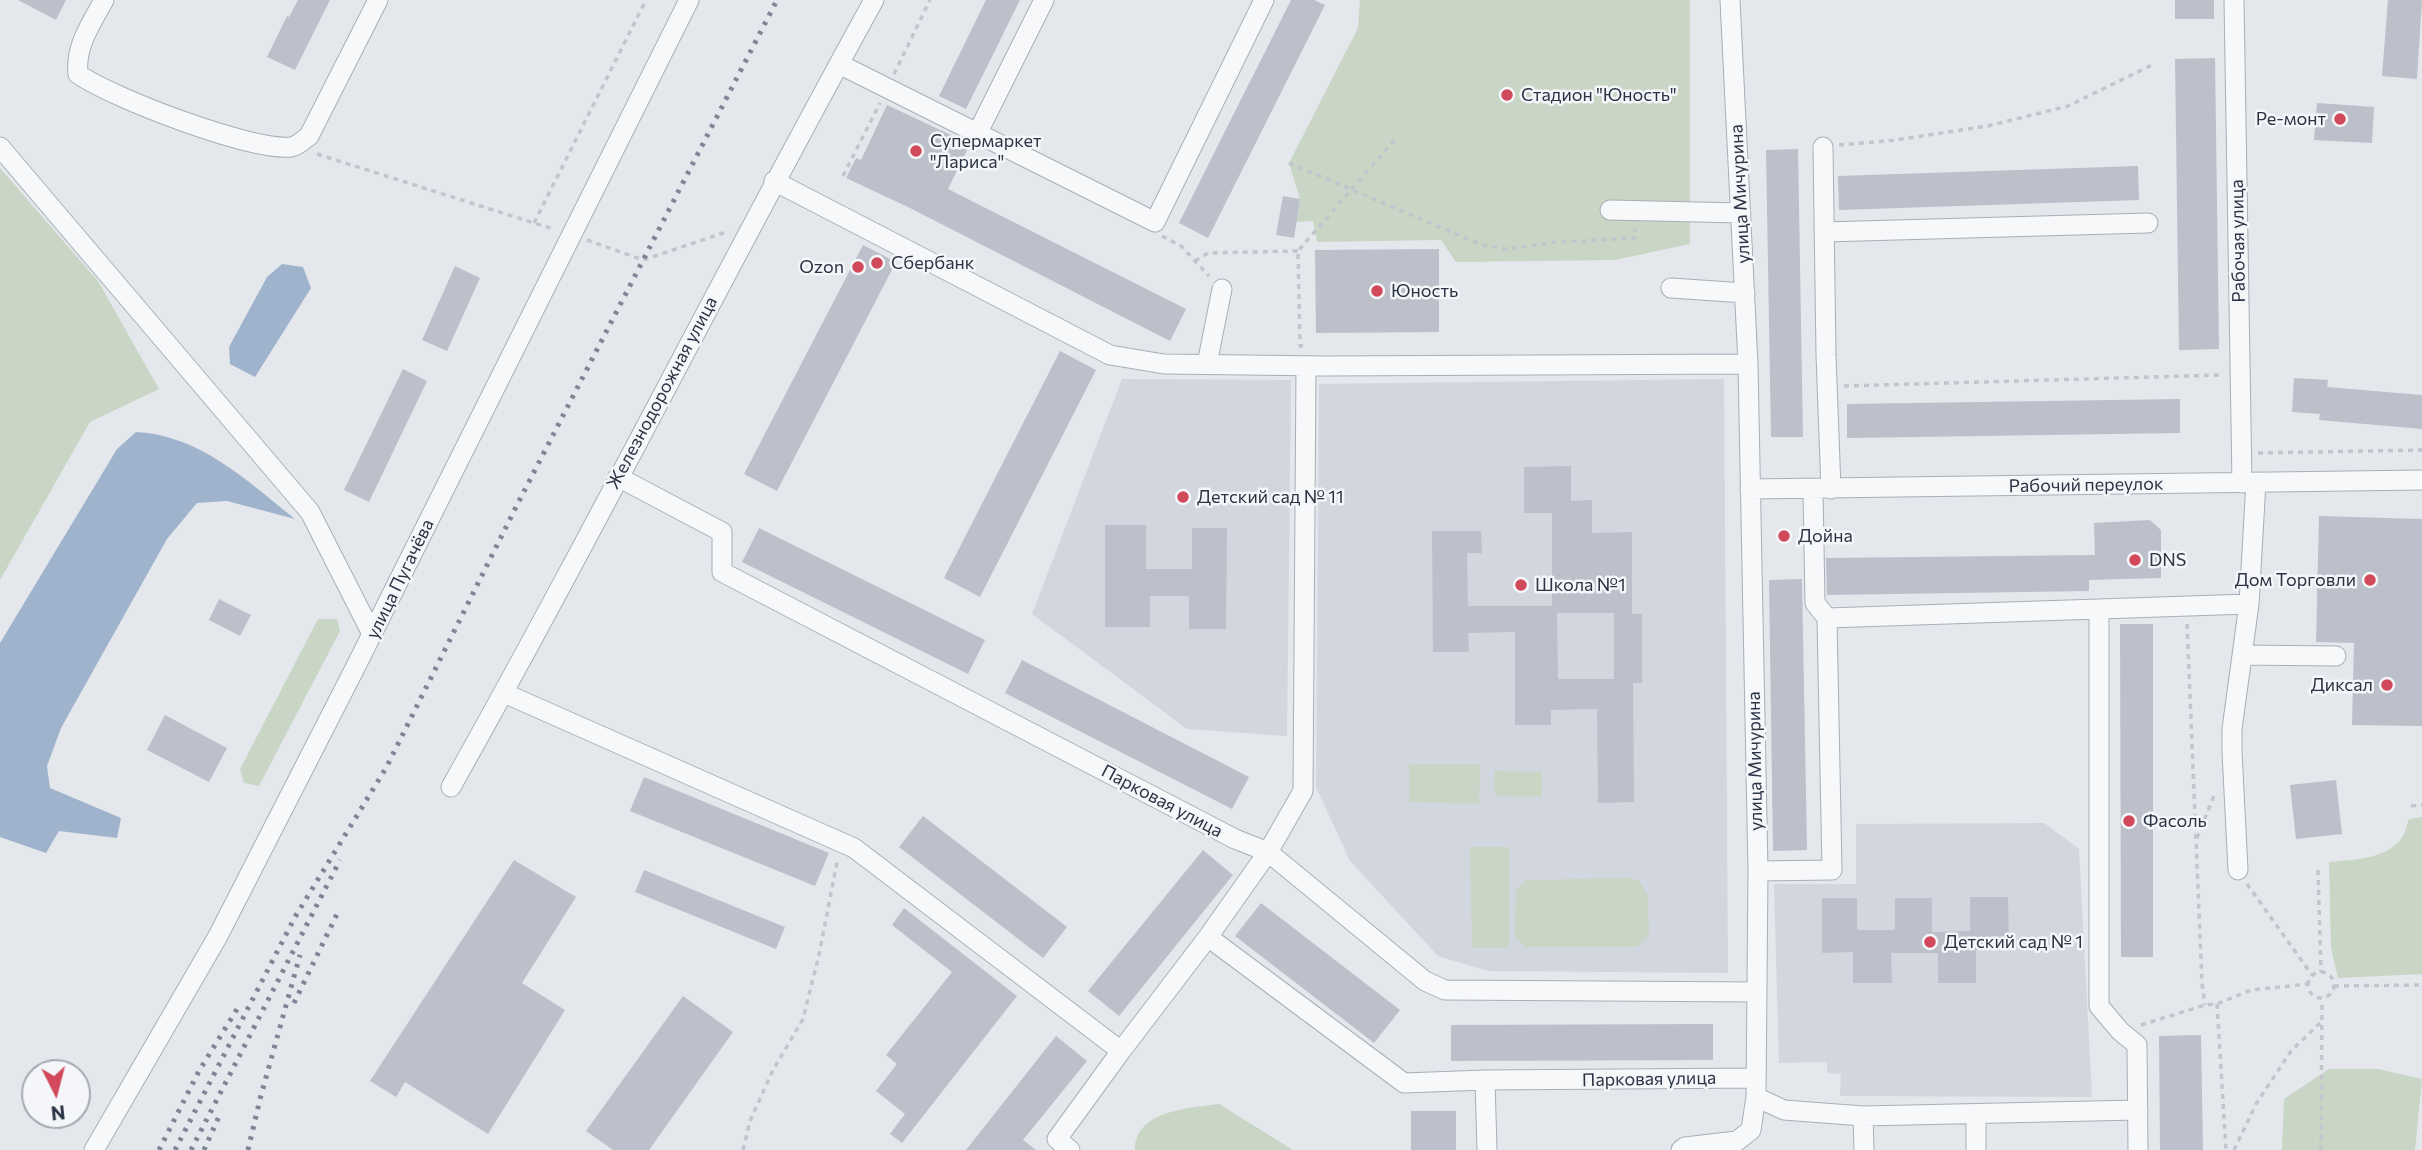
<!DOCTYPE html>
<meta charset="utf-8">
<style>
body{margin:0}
#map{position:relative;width:2422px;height:1150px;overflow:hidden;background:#e4e7ec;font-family:Commissioner,sans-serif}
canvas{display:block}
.north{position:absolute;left:21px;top:1059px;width:70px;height:70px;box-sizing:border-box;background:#f4f6f9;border:2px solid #a4a8b1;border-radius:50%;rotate:174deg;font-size:19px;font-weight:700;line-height:28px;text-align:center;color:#2b3445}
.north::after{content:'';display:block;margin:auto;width:24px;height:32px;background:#d1495b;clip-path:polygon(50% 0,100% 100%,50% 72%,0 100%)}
</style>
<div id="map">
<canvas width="2422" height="1150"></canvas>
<div class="north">N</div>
</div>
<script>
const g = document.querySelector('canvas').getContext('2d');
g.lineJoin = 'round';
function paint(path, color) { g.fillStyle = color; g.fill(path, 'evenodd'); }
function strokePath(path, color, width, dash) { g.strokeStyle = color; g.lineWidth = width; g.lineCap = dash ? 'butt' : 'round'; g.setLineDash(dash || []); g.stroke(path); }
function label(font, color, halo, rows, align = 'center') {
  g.font = font + ' Commissioner,sans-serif'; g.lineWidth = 5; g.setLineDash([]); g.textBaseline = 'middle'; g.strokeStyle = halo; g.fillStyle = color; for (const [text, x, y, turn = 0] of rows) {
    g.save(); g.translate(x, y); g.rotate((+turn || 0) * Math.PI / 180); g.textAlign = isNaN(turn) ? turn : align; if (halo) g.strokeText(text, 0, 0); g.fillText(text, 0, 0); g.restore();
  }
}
const built = new Path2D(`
 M 1122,379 L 1291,380 L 1287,736 L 1187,729 L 1032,614 Z
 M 1724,379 L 1728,973 L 1488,971 L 1438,956 L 1350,861 L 1316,787 L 1319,384 Z
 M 2044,823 L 2079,849 L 2092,1097 L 1840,1096 L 1841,1074 L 1827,1073 L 1827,1062 L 1779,1063 L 1774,884 L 1856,884 L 1856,824 Z`);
const green = new Path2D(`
 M 1360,0 L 1690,0 L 1690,244 L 1615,260 L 1456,262 L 1441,240 L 1317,242 L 1313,221 L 1296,222 L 1300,199 L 1289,163 L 1358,28 Z
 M 0,168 L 98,281 L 159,389 L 90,422 L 0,580 Z
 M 318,619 L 337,619 L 340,631 L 259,786 L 244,783 L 240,769 Z
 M 1409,764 L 1480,764 L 1479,804 L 1409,802 Z
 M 1494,771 L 1542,772 L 1542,797 L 1495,796 Z
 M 2422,817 L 2422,974 L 2338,978 L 2331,948 L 2329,862 C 2352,860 2390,859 2403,836 C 2406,831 2407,824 2409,819 Z
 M 1470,847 L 1509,847 L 1509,948 L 1472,948 Z
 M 1631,878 L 1639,881 L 1648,896 L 1649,932 L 1646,939 L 1636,947 L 1526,947 L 1518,941 L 1515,934 L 1516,889 L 1527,880 Z
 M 2329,1069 L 2378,1069 L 2422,1079 L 2415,1150 L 2282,1150 L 2284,1099 Z
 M 1219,1104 L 1293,1150 L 1135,1150 C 1135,1110 1190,1108 1219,1104 Z`);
const water = new Path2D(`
 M 282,264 L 303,267 L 311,288 L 255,377 L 230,364 L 229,347 L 267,277 Z
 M 136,432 C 200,435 247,481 295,519 L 227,501 L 197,503 L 167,539 L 61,728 L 47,766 L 50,788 L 121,818 L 117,838 L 59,831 L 46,853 L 0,837 L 0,643 L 117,449 Z`);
const building = new Path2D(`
 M 18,0 L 66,0 L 56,20 Z
 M 298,0 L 330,0 L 295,70 L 267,57 L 287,16 L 289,17 Z
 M 986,0 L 1020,0 L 966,109 L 939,96 Z
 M 1291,0 L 1314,0 L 1325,5 L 1208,238 L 1179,223 Z
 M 2175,0 L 2214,0 L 2214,19 L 2175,19 Z
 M 2388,0 L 2422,0 L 2417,79 L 2382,76 Z
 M 2215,58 L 2219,349 L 2179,350 L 2175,59 Z
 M 2317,103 L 2374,107 L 2372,143 L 2314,140 Z
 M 887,105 L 970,144 L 948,189 L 1186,309 L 1170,341 L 910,208 L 846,178 L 856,158 L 861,160 Z
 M 1798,149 L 1803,437 L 1771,437 L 1766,150 Z
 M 2138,166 L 2139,200 L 1839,210 L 1838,176 Z
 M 1283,196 L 1300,199 L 1294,238 L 1276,235 Z
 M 863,245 L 896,262 L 777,491 L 744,474 Z
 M 1439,249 L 1439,332 L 1316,333 L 1315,250 Z
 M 455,266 L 480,278 L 447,351 L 422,340 Z
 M 1060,351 L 1096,370 L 980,597 L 944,578 Z
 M 403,369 L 427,381 L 369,502 L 344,490 Z
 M 2294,378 L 2328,380 L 2327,387 L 2422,395 L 2422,429 L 2319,420 L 2320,414 L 2292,412 Z
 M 2180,399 L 2180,433 L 1847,438 L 1847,404 Z
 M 1571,466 L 1571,501 L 1592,500 L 1592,533 L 1632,532 L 1632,614 L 1642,614 L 1642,683 L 1633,683 L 1634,802 L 1598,803 L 1597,709 L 1551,710 L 1551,725 L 1515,725 L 1515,632 L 1468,633 L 1469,652 L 1433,652 L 1432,531 L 1481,531 L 1482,553 L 1467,553 L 1468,606 L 1552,606 L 1552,513 L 1524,513 L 1524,467 ZM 1557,613 L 1614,613 L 1614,679 L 1558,679 Z
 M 2319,516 L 2422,519 L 2422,726 L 2352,725 L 2354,643 L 2316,642 Z
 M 2150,520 L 2161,530 L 2161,578 L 2089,580 L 2089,591 L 1827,595 L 1826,558 L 2095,555 L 2094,523 Z
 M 1105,525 L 1146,525 L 1146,569 L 1192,569 L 1192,528 L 1227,528 L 1226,629 L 1189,629 L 1189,596 L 1150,596 L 1150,627 L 1105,627 Z
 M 759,528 L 985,640 L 968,674 L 742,562 Z
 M 1802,579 L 1807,850 L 1773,851 L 1769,580 Z
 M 219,599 L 251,615 L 240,636 L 209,620 Z
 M 2120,624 L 2153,624 L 2153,957 L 2121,957 Z
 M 1022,660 L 1249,777 L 1232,809 L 1005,693 Z
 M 165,715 L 227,748 L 209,782 L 147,750 Z
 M 644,777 L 829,853 L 815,886 L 630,811 Z
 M 2336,780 L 2342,834 L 2296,839 L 2290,785 Z
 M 923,816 L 1067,927 L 1043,958 L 899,847 Z
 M 1203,850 L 1233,875 L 1119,1016 L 1088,991 Z
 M 514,860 L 576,897 L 522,983 L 565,1010 L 488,1134 L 405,1082 L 396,1097 L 370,1081 Z
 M 644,870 L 785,927 L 776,949 L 635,892 Z
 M 1970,897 L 2008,897 L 2009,950 L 1976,950 L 1976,983 L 1938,983 L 1938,953 L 1891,953 L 1892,983 L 1853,983 L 1853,952 L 1822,953 L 1822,898 L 1857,898 L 1857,930 L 1895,930 L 1895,898 L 1932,898 L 1932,932 L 1970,931 Z
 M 1261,903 L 1400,1010 L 1374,1043 L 1235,936 Z
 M 904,908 L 1017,996 L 902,1143 L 890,1134 L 905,1114 L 876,1091 L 897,1064 L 886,1055 L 952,972 L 892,925 Z
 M 683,996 L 733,1032 L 649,1150 L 613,1150 L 586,1131 Z
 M 1713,1024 L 1713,1060 L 1451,1061 L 1451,1025 Z
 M 2201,1035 L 2203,1150 L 2160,1150 L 2159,1036 Z
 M 1056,1036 L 1087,1061 L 1023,1140 L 1036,1150 L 966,1150 Z
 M 1411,1111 L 1456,1111 L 1456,1150 L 1411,1150 Z`);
const path = new Path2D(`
 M 894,74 L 930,0
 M 1839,145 L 1896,140 L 1988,126 L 2068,106 L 2154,64
 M 317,154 L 553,229
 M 1289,163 L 1482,245 L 1507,249 L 1557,242 L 1635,238 L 1635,229
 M 843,176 L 880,103
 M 534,223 L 646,0
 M 1162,236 L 1181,246 L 1209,276
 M 587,240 L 643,260 L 729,231
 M 1195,261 L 1208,253 L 1298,251
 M 1303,346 L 1300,346 L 1298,251 L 1397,137
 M 1844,386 L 2221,375
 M 2258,453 L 2422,450
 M 2187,624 L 2202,984 L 2205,1005
 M 2411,806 L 2422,805
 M 2197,838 L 2215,793
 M 2318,870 L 2321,972
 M 2247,884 L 2312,975
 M2308 985a13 13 0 1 1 26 0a13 13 0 1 1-26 0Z
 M 2334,986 L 2422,985
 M 2217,1004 L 2226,1150
 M 2141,1025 L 2205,1005 L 2217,1004 L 2251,990 L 2308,984
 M 743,1150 L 750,1121 L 773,1070 L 803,1019 L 819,955 L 837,862
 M 2234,1150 L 2256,1104 L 2291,1051 L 2320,1023
 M 2321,1150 L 2322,1000`);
const minor = new Path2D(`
 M 104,0 C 91,24 75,46 78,74 C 112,98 251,151 291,147 C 298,146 303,140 309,136 L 378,0
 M 2234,0 L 2242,483
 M 839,64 L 1155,222 L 1264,0
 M 977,134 L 1044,0
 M 0,147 L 310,512 L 372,634
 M 1823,147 L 1826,355 L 1831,489
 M 774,181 L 1110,355 L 1164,364 L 1325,366 L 1748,364
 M 1610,210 L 1741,213
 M 1824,232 L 2148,223
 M 1671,288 L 1745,293
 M 1207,364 L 1222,289
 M 618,477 L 722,532 L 722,572 L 1235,839 L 1268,852 L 1425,981 L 1445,990 L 1757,992
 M 1750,489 L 2422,480
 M 1813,489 L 1815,603 L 1827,618
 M 2099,609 L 2249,604 L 2256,482
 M 2242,655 L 2336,656
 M 504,693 L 854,848 L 1121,1051 L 1057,1139 L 1070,1150
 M 451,787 C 597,527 730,261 874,0
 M 2238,870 L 2232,752 L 2232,729 L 2249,604
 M 1758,871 L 1832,870 L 1827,618 L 2099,609 L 2099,1006 L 2120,1031 L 2137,1045 L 2138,1150
 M 1208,937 L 1404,1083 L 1485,1080
 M 1121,1051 L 1208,937 L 1268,852 L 1303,791 L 1306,366
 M 1756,1097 L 1784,1110 L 1863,1116 L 2138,1110
 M 1976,1115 L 1976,1150
 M 1863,1116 L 1864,1150
 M 94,1150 L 218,936 L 354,670 L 689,0
 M 1487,1150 L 1485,1080 L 1756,1078
 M 1681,1150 L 1685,1147 L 1737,1141 L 1751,1130 L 1756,1097 L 1758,871 L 1748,364 L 1730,0`);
const rail = new Path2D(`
 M 294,1003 L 338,912
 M 159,1150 L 199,1071 L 239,1006
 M 175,1150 L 295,917 L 386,768 L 517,505 L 777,0
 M 191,1150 L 340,860
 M 204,1150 L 221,1112
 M 248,1150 L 260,1099 L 300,955`);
const markers = [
 [1507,95,7,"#d1495b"],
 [2340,119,7,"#d1495b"],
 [916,151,7,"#d1495b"],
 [877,263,7,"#d1495b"],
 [858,267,7,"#d1495b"],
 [1377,291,7,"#d1495b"],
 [1183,497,7,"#d1495b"],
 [1784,536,7,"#d1495b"],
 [2135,560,7,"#d1495b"],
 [2370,580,7,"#d1495b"],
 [1521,585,7,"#d1495b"],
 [2387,685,7,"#d1495b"],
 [2129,821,7,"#d1495b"],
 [1930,942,7,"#d1495b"]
];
const poiNames = [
 ["Стадион \"Юность\"",1521,95],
 ["Ре-монт",2326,119,"right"],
 ["Супермаркет",930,141],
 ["\"Лариса\"",930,162],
 ["Сбербанк",891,263],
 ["Ozon",844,267,"right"],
 ["Юность",1391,291],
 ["Детский сад № 11",1197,497],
 ["Дойна",1798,536],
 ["DNS",2149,560],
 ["Дом Торговли",2356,580,"right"],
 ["Школа №1",1535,585],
 ["Диксал",2373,685,"right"],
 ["Фасоль",2143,821],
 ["Детский сад № 1",1944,942]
];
const streetNames = [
 ["улица Мичурина",1740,194,-93],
 ["Рабочая улица",2238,241,-91],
 ["Железнодорожная улица",662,393,-62],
 ["Рабочий переулок",2086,485,-1],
 ["улица Пугачёва",400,579,-64],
 ["улица Мичурина",1755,761,-91],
 ["Парковая улица",1162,801,28],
 ["Парковая улица",1649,1079,-1]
];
paint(built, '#d2d6de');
paint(green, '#c9d6c5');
paint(water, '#9fb4cc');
paint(building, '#bbc0ca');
strokePath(minor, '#a9aeb7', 21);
strokePath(path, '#c2c5cb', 3.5, [5, 5]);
strokePath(minor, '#f7f8fa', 19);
strokePath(rail, '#7d8696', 5, [3.5, 7]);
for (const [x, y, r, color] of markers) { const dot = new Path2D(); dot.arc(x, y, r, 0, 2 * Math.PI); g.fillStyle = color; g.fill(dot); strokePath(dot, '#f4f6f9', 2.5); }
label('18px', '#2b3445', '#f4f6f9', poiNames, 'left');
label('18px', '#2b3445', '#f4f6f9', streetNames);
</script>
